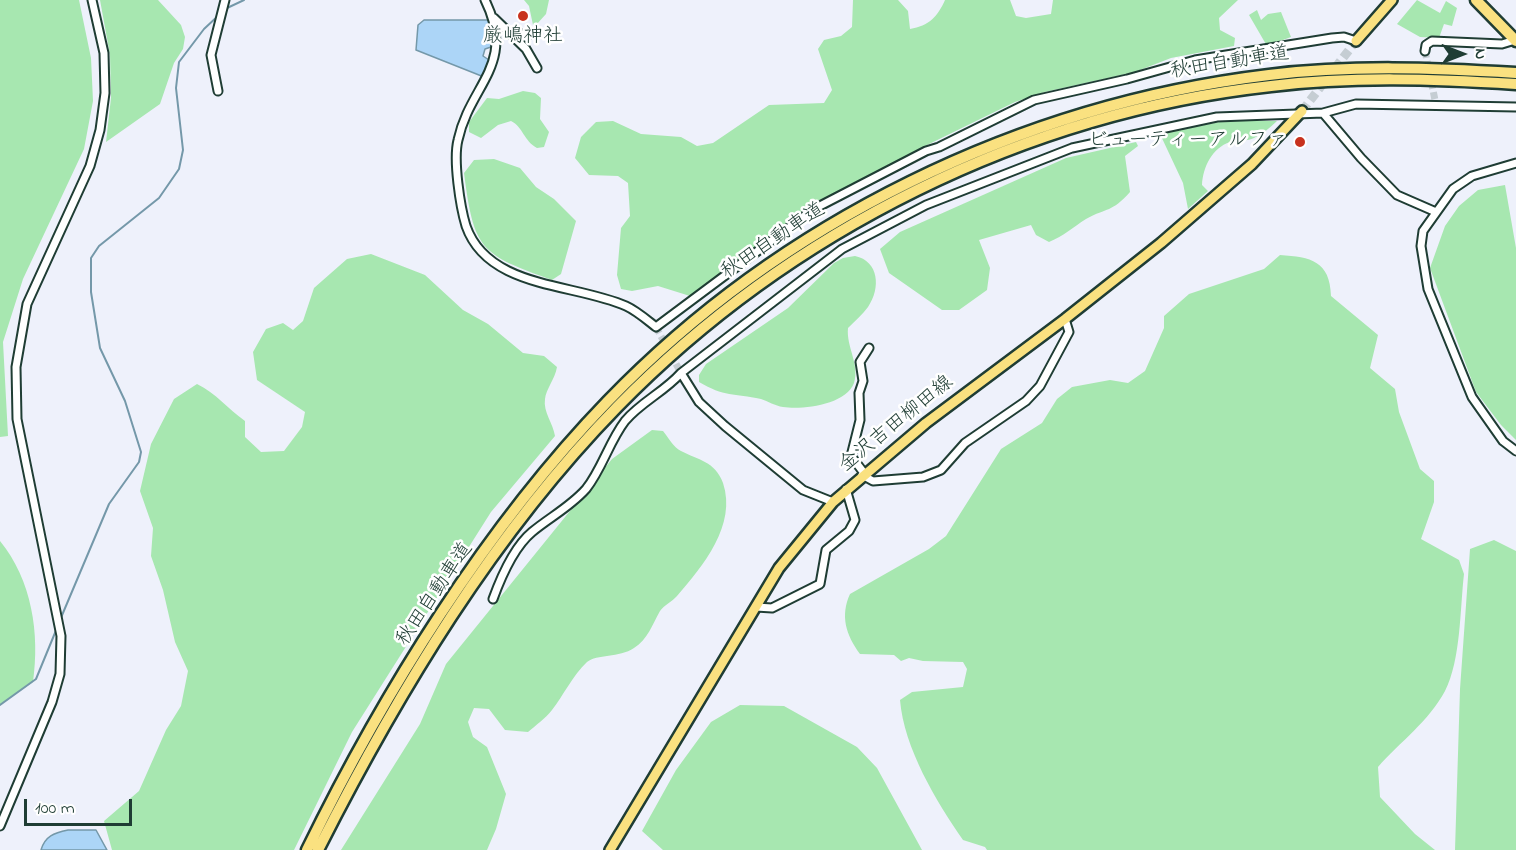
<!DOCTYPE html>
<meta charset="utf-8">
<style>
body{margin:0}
#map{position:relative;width:1516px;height:850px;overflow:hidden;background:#eef1fb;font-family:"Indie Flower",sans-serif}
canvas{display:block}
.north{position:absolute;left:1432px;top:24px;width:60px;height:60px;-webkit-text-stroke:4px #fff;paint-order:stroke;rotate:90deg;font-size:16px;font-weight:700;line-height:24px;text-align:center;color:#1f3d34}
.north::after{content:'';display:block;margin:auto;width:21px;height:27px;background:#1f3d34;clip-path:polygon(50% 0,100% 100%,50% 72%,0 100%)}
.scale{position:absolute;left:24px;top:799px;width:108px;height:27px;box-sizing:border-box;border:3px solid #1f3d34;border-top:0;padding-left:8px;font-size:18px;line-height:21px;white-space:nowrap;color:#1f3d34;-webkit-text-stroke:4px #fff;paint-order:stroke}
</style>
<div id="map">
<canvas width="1516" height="850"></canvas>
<div class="north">N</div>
<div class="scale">100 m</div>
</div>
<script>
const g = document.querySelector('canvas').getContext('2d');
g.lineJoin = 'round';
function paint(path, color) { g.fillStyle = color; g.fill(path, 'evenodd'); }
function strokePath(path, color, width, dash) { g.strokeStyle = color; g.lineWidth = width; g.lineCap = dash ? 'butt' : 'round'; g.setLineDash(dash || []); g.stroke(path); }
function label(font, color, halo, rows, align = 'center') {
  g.font = font + ' "Indie Flower","Klee One",sans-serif'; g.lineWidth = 5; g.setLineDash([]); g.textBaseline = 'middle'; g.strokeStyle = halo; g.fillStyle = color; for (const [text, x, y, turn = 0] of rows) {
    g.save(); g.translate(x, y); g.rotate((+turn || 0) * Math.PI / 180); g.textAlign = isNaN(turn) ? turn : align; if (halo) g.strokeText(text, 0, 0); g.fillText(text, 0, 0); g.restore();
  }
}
const green = new Path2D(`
 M 0,0 L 79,0 L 91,58 L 93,101 L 84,149 L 23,279 L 3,342 L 8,436 L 0,437 Z
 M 100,0 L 158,0 L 181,25 L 185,37 L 183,49 L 174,63 L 160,104 L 106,142 L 111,98 L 110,55 Z
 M 524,0 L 549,0 L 546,14 L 536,25 L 533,25 L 529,6 Z
 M 853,0 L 898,0 L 908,11 L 910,29 C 929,26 938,16 945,0 L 1010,0 L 1016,16 L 1026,18 L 1051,14 L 1053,0 L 1238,0 L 1219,18 L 1220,30 L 1235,38 L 1234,46 L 1171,58 L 1135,72 L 1045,92 L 1015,102 L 921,148 L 817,204 L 690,296 L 658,286 L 632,291 L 621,289 L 617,275 L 621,228 L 630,216 L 628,183 L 618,176 L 589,175 L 575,158 L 581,137 L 596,122 L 613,121 L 641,134 L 681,137 L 697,146 L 713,143 L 769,105 L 824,103 L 832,90 L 818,49 L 824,40 L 841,36 L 852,27 Z
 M 1417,0 L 1440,13 L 1446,1 L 1457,8 L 1452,26 L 1444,24 L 1439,38 L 1420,37 L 1397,24 Z
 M 1257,10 L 1261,20 L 1268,14 L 1281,12 L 1291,37 L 1267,46 L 1249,15 Z
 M 523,91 L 535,93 L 541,98 L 540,119 L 549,132 L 544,147 L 537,148 C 524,141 523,127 511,121 L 498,125 L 481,138 L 469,132 L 469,122 L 487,98 L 499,99 Z
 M 1224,121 L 1277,121 C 1270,128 1262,134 1254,138 C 1246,142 1237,139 1230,142 C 1212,148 1203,167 1202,185 L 1208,191 L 1188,209 L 1183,183 L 1160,134 Z
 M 1136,142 L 1138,146 L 1125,156 L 1130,192 C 1111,213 1108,207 1086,219 C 1073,227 1064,236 1049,242 L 1036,235 L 1031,225 L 979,240 L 990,268 L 987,290 L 959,310 L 942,310 L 889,273 L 880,249 L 900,232 L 1066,158 Z
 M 494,159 L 520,168 L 536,187 L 554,199 L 576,221 L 561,274 L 552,280 C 480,254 474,250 464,173 L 474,160 Z
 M 1505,185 L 1516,248 L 1516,440 L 1501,425 L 1476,392 L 1430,268 L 1445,226 L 1459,206 L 1478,190 Z
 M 371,254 L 425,275 L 463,310 L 488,324 L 523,353 L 544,356 L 557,367 C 555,379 546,389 545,399 C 543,412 553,423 555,436 L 491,512 L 352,732 L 294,850 L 112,850 L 104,821 L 139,791 L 166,730 L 181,706 L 188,671 L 175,642 L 163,590 L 151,556 L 153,528 L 140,491 L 151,444 L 174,399 L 197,384 C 216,393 228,409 245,421 L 245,437 L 261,452 L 284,451 L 302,427 L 305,412 L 257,380 L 253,352 L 266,329 L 283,323 L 293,330 L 303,321 L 314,288 L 347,259 Z
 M 1280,255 C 1311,257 1330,261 1331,296 L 1378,335 L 1370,368 L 1395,389 L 1399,412 L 1420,469 L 1434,481 L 1434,502 L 1421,539 L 1459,560 L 1464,574 C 1460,608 1461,660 1445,691 C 1429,721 1400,742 1378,767 L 1380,797 L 1415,834 L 1435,850 L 987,850 L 985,847 L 963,840 C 936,801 904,748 900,700 L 912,692 L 963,687 L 967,669 L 963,662 L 923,661 L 909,658 L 901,661 L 894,655 L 860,654 C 846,635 840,616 850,594 L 929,549 L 946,536 L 1001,449 L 1042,423 L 1057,399 L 1072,387 L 1110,380 L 1128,383 L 1145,371 L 1164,328 L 1164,316 L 1189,294 L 1264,269 Z
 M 855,256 C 879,261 881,288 868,307 C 863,314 855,321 848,328 C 846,347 860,364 854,383 C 846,405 802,410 783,407 C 775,406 768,401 761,399 C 734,393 724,397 699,382 L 699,375 L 706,364 L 788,308 L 834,263 L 843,258 Z
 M 652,430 L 663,431 C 668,437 674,448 681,451 C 698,460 715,461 723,483 C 737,525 703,566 677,596 C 672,602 664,605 660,611 C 652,625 648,639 634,648 C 619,658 597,654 587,662 C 573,675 563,696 552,710 C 545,719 536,725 528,732 L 505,730 L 489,709 L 474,708 L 468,722 L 473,737 L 487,747 L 506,794 L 496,829 L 487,850 L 341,850 L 420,724 L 446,664 L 612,459 Z
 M 1494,540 L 1516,551 L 1516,850 L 1455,850 L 1460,689 L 1470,549 Z
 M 0,541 C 32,580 40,634 33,682 L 0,705 Z
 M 740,705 L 784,706 L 857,747 L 877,768 L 922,850 L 663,850 L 642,831 L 676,770 L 711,722 Z`);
const water = new Path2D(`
 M 424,20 L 490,20 L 493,35 L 491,47 L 485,49 L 483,56 L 489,60 L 484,77 L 416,50 L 418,25 Z
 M 68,830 L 96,830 L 107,850 L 41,850 C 45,836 54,833 68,830 Z`);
const stream = new Path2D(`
 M 225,9 L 244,0
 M 60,620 L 109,504 L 139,462 L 141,452 L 125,401 L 100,348 L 91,292 L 91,258 L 99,246 L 159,198 L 179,169 L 183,150 L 176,88 L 179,62 L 204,29 L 219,15
 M 0,705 L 36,679 L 57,628`);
const minorTunnel = new Path2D(`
 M 1425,51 L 1436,105
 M 656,327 L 681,373`);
const majorTunnel = new Path2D(`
 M 1302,111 L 1356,41`);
const minor = new Path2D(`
 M 485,0 C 517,65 470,84 458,140 C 453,160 460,206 466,226 C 488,289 574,283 626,306 C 637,311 647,320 656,327 L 814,209 L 926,151 L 939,147 L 1034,100 L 1127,79 L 1195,60 L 1332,38 L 1344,37 L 1356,41
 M 494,18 L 526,49 L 537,68
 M 509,32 L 529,35
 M 1425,51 L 1426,45 L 1432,41 L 1502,44 L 1515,40
 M 218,91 L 211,55 L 225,0
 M 1323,113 L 1361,158 L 1397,195 L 1436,212
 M 1516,163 L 1472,176 L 1453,189 L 1423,231 L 1421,246 L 1428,289 L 1472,397 L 1503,441 L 1516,451
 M 681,373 L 699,402 L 725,426 L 803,490 L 833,502
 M 864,473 L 851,456 L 860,420 L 859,393 L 863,381 L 860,362 L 869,348
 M 862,475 L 873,481 L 923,477 L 941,470 L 965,443 L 1026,401 L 1040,386 L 1069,332 L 1065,319
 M 493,599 C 501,577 514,547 532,532 C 550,517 570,507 586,489 C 602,469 609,442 625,421 C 641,402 664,392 681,373 L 842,249 L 926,205 L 1072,148 L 1217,117 L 1323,113 L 1356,104 L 1516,107
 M 756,607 L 772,608 L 820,584 L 826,550 L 849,531 L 855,520 L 846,489
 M 0,826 L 52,702 L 60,674 L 61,636 L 17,419 L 16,367 L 27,304 L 90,166 L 100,130 L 105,93 L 104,53 L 92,0`);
const major = new Path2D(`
 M 1356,41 L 1392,0
 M 610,850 L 779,568 L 833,502 L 926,423 L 1065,319 L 1161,243 L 1252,164 L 1302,111`);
const highway = new Path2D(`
 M 1476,0 L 1516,41
 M 307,850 C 383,694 487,526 608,401 C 782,221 1020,105 1269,75 C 1350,65 1434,68 1516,73
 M 318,850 C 398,692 493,534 617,407 C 790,230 1025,113 1271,86 C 1352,76 1435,79 1516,84`);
const markers = [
 [523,16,6,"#c8321e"],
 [1300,142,6,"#c8321e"]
];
const poiNames = [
 ["厳嶋神社",523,38],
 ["ビューティーアルファ",1288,142,"right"]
];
const streetNames = [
 ["秋田自動車道",1230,64,-9],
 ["秋田自動車道",774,242,-34],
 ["金沢吉田柳田線",897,425,-39],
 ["秋田自動車道",436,595,-56]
];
paint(green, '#a7e7b0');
paint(water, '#acd5f7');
strokePath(water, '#7498a9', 1.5);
strokePath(stream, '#7498a9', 2);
strokePath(minorTunnel, '#c5cdd3', 7, [7, 3.5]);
strokePath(majorTunnel, '#c5cdd3', 9, [9, 4.5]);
strokePath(minor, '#1f3d34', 11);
strokePath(major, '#1f3d34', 14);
strokePath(highway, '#1f3d34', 15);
strokePath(minor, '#fff', 7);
strokePath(major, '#fae180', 9);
strokePath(highway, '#fae180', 10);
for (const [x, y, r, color] of markers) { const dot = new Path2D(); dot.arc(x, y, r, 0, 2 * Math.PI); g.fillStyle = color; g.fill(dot); strokePath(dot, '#fff', 2); }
label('20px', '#1f3d34', '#fff', poiNames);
label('20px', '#1f3d34', '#fff', streetNames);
</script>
